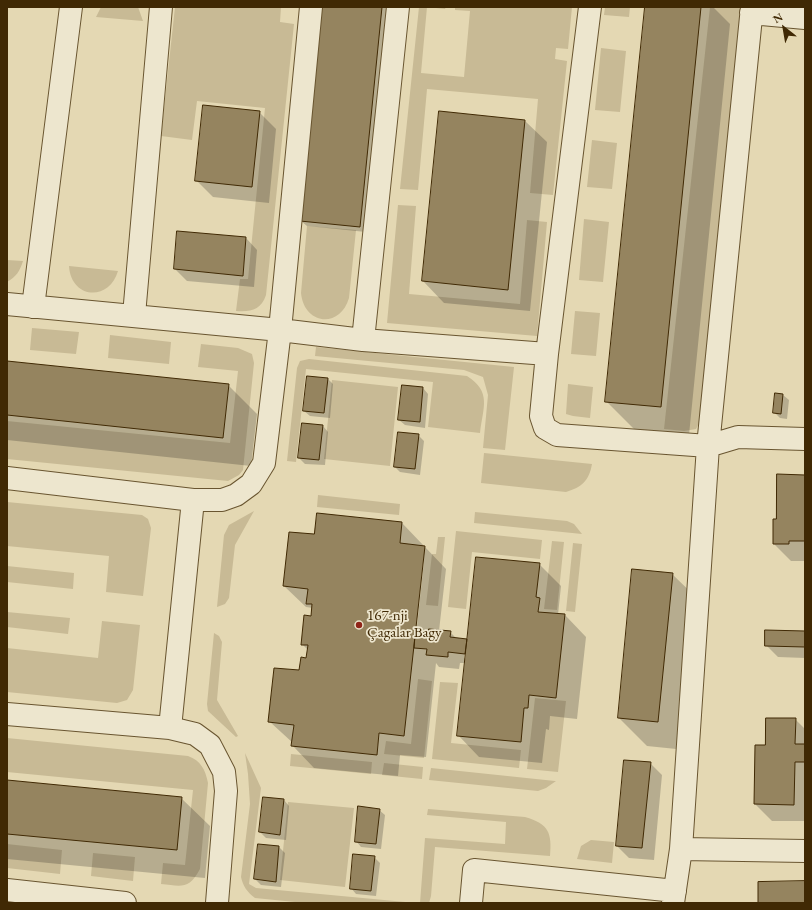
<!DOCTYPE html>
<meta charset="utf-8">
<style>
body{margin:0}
#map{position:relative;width:812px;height:910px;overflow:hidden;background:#e4d8b3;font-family:"EB Garamond",serif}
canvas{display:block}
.frame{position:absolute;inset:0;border:8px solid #402904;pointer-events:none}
.north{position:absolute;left:764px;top:8px;width:40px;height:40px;-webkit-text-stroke:3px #ede6ce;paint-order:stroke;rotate:329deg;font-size:11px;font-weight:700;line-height:16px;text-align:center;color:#402904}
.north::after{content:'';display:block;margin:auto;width:14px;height:18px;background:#402904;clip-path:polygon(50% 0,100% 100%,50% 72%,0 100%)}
</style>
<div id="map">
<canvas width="812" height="910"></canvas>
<div class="frame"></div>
<div class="north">N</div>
</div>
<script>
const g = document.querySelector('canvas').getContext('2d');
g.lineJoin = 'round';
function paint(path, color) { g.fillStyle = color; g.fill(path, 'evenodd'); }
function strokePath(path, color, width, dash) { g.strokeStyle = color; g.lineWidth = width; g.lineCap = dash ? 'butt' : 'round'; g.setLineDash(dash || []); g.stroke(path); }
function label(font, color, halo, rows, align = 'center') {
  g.font = font + ' "EB Garamond",serif'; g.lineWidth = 3.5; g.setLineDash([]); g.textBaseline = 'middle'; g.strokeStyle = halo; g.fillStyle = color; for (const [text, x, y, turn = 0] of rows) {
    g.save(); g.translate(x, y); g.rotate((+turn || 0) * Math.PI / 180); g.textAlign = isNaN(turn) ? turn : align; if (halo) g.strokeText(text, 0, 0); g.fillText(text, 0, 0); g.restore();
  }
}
const green = new Path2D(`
 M 101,7 L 138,7 L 143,21 L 96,17 Z
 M 175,7 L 281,7 L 280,22 L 294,24 L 266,295 C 261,310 251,312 236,311 L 240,279 L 248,279 L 265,108 L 197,101 L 192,140 L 161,136 Z
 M 419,7 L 446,7 L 445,9 L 427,7 L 421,73 L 464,77 L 470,11 L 455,10 L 455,7 L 572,7 L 568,49 L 556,48 L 555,59 L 567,61 L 553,195 L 530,193 L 538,99 L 427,89 L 418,190 L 400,189 Z
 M 605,7 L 630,7 L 629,17 L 604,15 Z
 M 710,7 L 743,7 L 703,416 L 696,429 L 684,431 L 664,429 Z
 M 601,48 L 626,51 L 620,112 L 595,110 Z
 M 592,140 L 617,143 L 612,189 L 587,187 Z
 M 398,205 L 416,206 L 409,294 L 520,304 L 527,220 L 547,222 L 537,336 L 387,323 Z
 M 584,219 L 609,222 L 603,282 L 579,280 Z
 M 307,226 L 356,230 L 349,298 C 340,329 304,325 301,293 Z
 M 7,260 L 23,261 C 20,271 16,277 7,282 Z
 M 69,266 L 118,271 C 109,302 71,299 69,266 Z
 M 575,311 L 600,313 L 596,356 L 571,354 Z
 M 32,328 L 79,332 L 76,354 L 30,350 Z
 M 110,335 L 171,342 L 169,364 L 108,358 Z
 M 201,344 L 238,348 L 252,354 L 254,363 L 243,470 L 239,475 L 228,481 L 7,459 L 7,421 L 230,443 L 238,371 L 198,367 Z
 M 316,347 L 514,367 L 505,450 L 483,448 L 488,395 L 483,377 L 464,370 L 315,356 Z
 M 309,359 L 467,376 C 492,392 483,407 480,433 L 428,427 L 433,382 L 306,369 L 296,462 L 287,461 L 297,368 L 300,361 Z
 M 332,380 L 398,387 L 390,466 L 324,459 Z
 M 568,384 L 593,387 L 590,418 L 573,416 L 566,414 Z
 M 484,453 L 592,464 C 589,481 582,487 566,492 L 481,483 Z
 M 318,495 L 400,504 L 399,515 L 317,507 Z
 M 7,502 L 142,515 L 148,519 L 151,528 L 143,596 L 106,592 L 109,556 L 7,546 Z
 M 254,511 L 235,545 L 229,598 L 225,604 L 217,607 L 224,535 L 229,525 Z
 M 475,512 L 567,521 L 574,524 L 582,534 L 474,523 Z
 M 456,531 L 542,540 L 540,559 L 472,552 L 466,609 L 448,607 Z
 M 438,537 L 445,537 L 438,606 L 426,605 L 432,554 L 436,554 Z
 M 552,541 L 564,542 L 557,610 L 544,609 Z
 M 573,543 L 582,544 L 575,612 L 566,611 Z
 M 7,566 L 74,573 L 73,589 L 7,582 Z
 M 7,612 L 70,618 L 68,634 L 7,627 Z
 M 102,621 L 140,625 L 133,690 L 127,700 L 117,703 L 7,692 L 7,648 L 98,658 Z
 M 214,633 L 219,636 L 222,642 L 217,700 L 238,736 L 236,737 L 208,711 L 207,704 Z
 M 418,679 L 432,681 L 424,758 L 384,754 L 386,741 L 411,744 Z
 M 440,682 L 458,683 L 451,743 L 521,750 L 519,768 L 432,759 Z
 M 535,698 L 566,701 L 558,772 L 527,769 Z
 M 7,738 L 188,756 C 201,761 205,769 208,783 L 200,869 C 189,890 181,886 161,884 L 163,863 L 185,865 L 193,790 L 7,772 Z
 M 245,753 L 261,788 L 249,884 L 256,888 L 416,903 L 305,903 L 255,898 C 247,892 243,886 241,877 L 250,804 L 248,774 Z
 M 291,754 L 372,762 L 371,774 L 290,766 Z
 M 384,763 L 423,767 L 422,779 L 382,775 Z
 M 431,768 L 555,781 L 556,781 L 546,788 L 538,791 L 429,780 Z
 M 288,802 L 354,808 L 345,887 L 280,880 Z
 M 428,809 L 525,817 C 549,824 552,833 550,856 L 435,847 L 431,896 L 429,903 L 420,903 L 425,838 L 505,844 L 506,822 L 427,815 Z
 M 591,840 L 614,842 L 612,863 L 577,859 L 581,846 Z
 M 7,844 L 62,850 L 60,874 L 7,868 Z
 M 93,853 L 135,857 L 133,881 L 91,876 Z`);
const shadow = new Path2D(`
 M 322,7 L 388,7 L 366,232 L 307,226 L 301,221 Z
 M 646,7 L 713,7 L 730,24 L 689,435 L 635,430 L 606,401 Z
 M 259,112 L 276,129 L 269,203 L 213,197 L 196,180 Z
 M 525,121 L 547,142 L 530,311 L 444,303 L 423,281 Z
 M 246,238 L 257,250 L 254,287 L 187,281 L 175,269 Z
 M 7,362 L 228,385 L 257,414 L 251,466 L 7,440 Z
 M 328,379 L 333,384 L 330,418 L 310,416 L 304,411 Z
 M 423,388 L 428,394 L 425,428 L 405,425 L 399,420 Z
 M 783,395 L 789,400 L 787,419 L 780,418 L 774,412 Z
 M 323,426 L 328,432 L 325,465 L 305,464 L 299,458 Z
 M 418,435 L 424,441 L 420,475 L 400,472 L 395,467 Z
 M 805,476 L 805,561 L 791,561 L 774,544 L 777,520 Z
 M 402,523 L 446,569 L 439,631 L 450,632 L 457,639 L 468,640 L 539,564 L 561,586 L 558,615 L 565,615 L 586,637 L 577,719 L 550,716 L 549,730 L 546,729 L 542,763 L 479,757 L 458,735 L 465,663 L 460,663 L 459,669 L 439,667 L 436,663 L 426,757 L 400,755 L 398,776 L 314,768 L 293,746 L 293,743 L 270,722 L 307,659 L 308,650 L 302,644 L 312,617 L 313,608 L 306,607 L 284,586 L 315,535 ZM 422,560 L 424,560 L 416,635 L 414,635 ZM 465,649 L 467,649 L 466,659 L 464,658 Z
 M 672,574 L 701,602 L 686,750 L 647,746 L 619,718 Z
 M 805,632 L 805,658 L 778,657 L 766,645 Z
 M 795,719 L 805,729 L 805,821 L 772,821 L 755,804 L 766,746 Z
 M 650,763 L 662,775 L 654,860 L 629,858 L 617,846 Z
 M 7,781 L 181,798 L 210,826 L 205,878 L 7,859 Z
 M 284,800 L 289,806 L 286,840 L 266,838 L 260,832 Z
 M 379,810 L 385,815 L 381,849 L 361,847 L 356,841 Z
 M 259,845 L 279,847 L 285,853 L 281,887 L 261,885 L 255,879 Z
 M 374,857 L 380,863 L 376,896 L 356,894 L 351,888 Z`);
const building = new Path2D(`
 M 321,7 L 382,7 L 360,227 L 300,221 Z
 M 645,7 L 701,7 L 661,407 L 605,402 Z
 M 203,105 L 260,111 L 252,187 L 195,181 Z
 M 439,111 L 525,120 L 508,290 L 422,281 Z
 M 177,231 L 246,237 L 243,276 L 174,269 Z
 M 7,361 L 229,384 L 223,438 L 7,415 Z
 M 307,376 L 328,378 L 324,413 L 303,411 Z
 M 402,385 L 423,387 L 420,422 L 398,420 Z
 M 775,393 L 783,394 L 781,414 L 773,413 Z
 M 302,423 L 323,425 L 319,460 L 298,458 Z
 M 398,432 L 419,434 L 415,469 L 394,467 Z
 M 777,474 L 805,475 L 805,541 L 789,541 L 789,544 L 773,544 L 773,519 L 776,519 Z
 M 317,513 L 402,522 L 400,543 L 425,546 L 404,736 L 379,733 L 377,755 L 291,746 L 294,725 L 268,722 L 274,668 L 299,670 L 301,657 L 306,658 L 308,645 L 301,645 L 304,615 L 311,616 L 312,604 L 306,604 L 308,589 L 283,586 L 289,532 L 314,534 Z
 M 476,557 L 540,563 L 536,597 L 540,598 L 538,612 L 565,614 L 556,698 L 529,695 L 528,708 L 524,708 L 521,742 L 457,736 Z
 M 632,569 L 673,573 L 658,722 L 618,718 Z
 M 429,629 L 451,631 L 450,637 L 467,639 L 465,654 L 448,652 L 448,657 L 426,655 L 427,649 L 414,648 L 415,634 L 428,635 Z
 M 765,630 L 805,631 L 805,647 L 765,646 Z
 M 766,718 L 796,718 L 795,744 L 805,744 L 805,762 L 795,762 L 794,805 L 754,804 L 755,745 L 765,745 Z
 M 624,760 L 651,762 L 642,848 L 616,846 Z
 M 7,780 L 182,797 L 177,850 L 7,834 Z
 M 263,797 L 284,799 L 280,835 L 259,832 Z
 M 358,806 L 380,809 L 376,844 L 355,842 Z
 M 258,844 L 279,846 L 276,882 L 254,879 Z
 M 353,854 L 375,856 L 371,891 L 350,889 Z
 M 805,881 L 805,903 L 758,903 L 758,882 Z`);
const minor = new Path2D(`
 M 590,7 L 547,354 L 541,416 L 545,428 L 557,435 L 708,446 L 738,437 L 805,439
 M 751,13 L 805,18
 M 7,304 L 280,330 L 363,340 L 547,354
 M 33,307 L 71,7
 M 134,315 L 161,7
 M 363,340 L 398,7
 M 7,478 L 193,500 L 170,728 L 7,714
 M 193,500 L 222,500 L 236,495 L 251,484 L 264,463 L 280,330 L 311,7
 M 170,728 L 195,734 L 210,745 L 224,772 L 226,791 L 217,903
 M 681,849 L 805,851
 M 7,890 L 125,903
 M 471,903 L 474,870 L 675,891
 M 673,903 L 681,849 L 708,446 L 752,7`);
const markers = [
 [359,625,4,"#8f2418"]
];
const poiNames = [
 ["167-nji",367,616],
 ["Çagalar Bagy",367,633]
];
paint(green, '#c8ba95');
paint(shadow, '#0003');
paint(building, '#95845f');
strokePath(building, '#402904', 1);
strokePath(minor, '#695530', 24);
strokePath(minor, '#ede6ce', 22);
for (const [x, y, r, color] of markers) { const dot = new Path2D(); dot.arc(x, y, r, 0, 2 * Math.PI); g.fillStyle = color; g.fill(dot); strokePath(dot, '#ede6ce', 1.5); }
label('15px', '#402904', '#ede6ce', poiNames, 'left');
</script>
